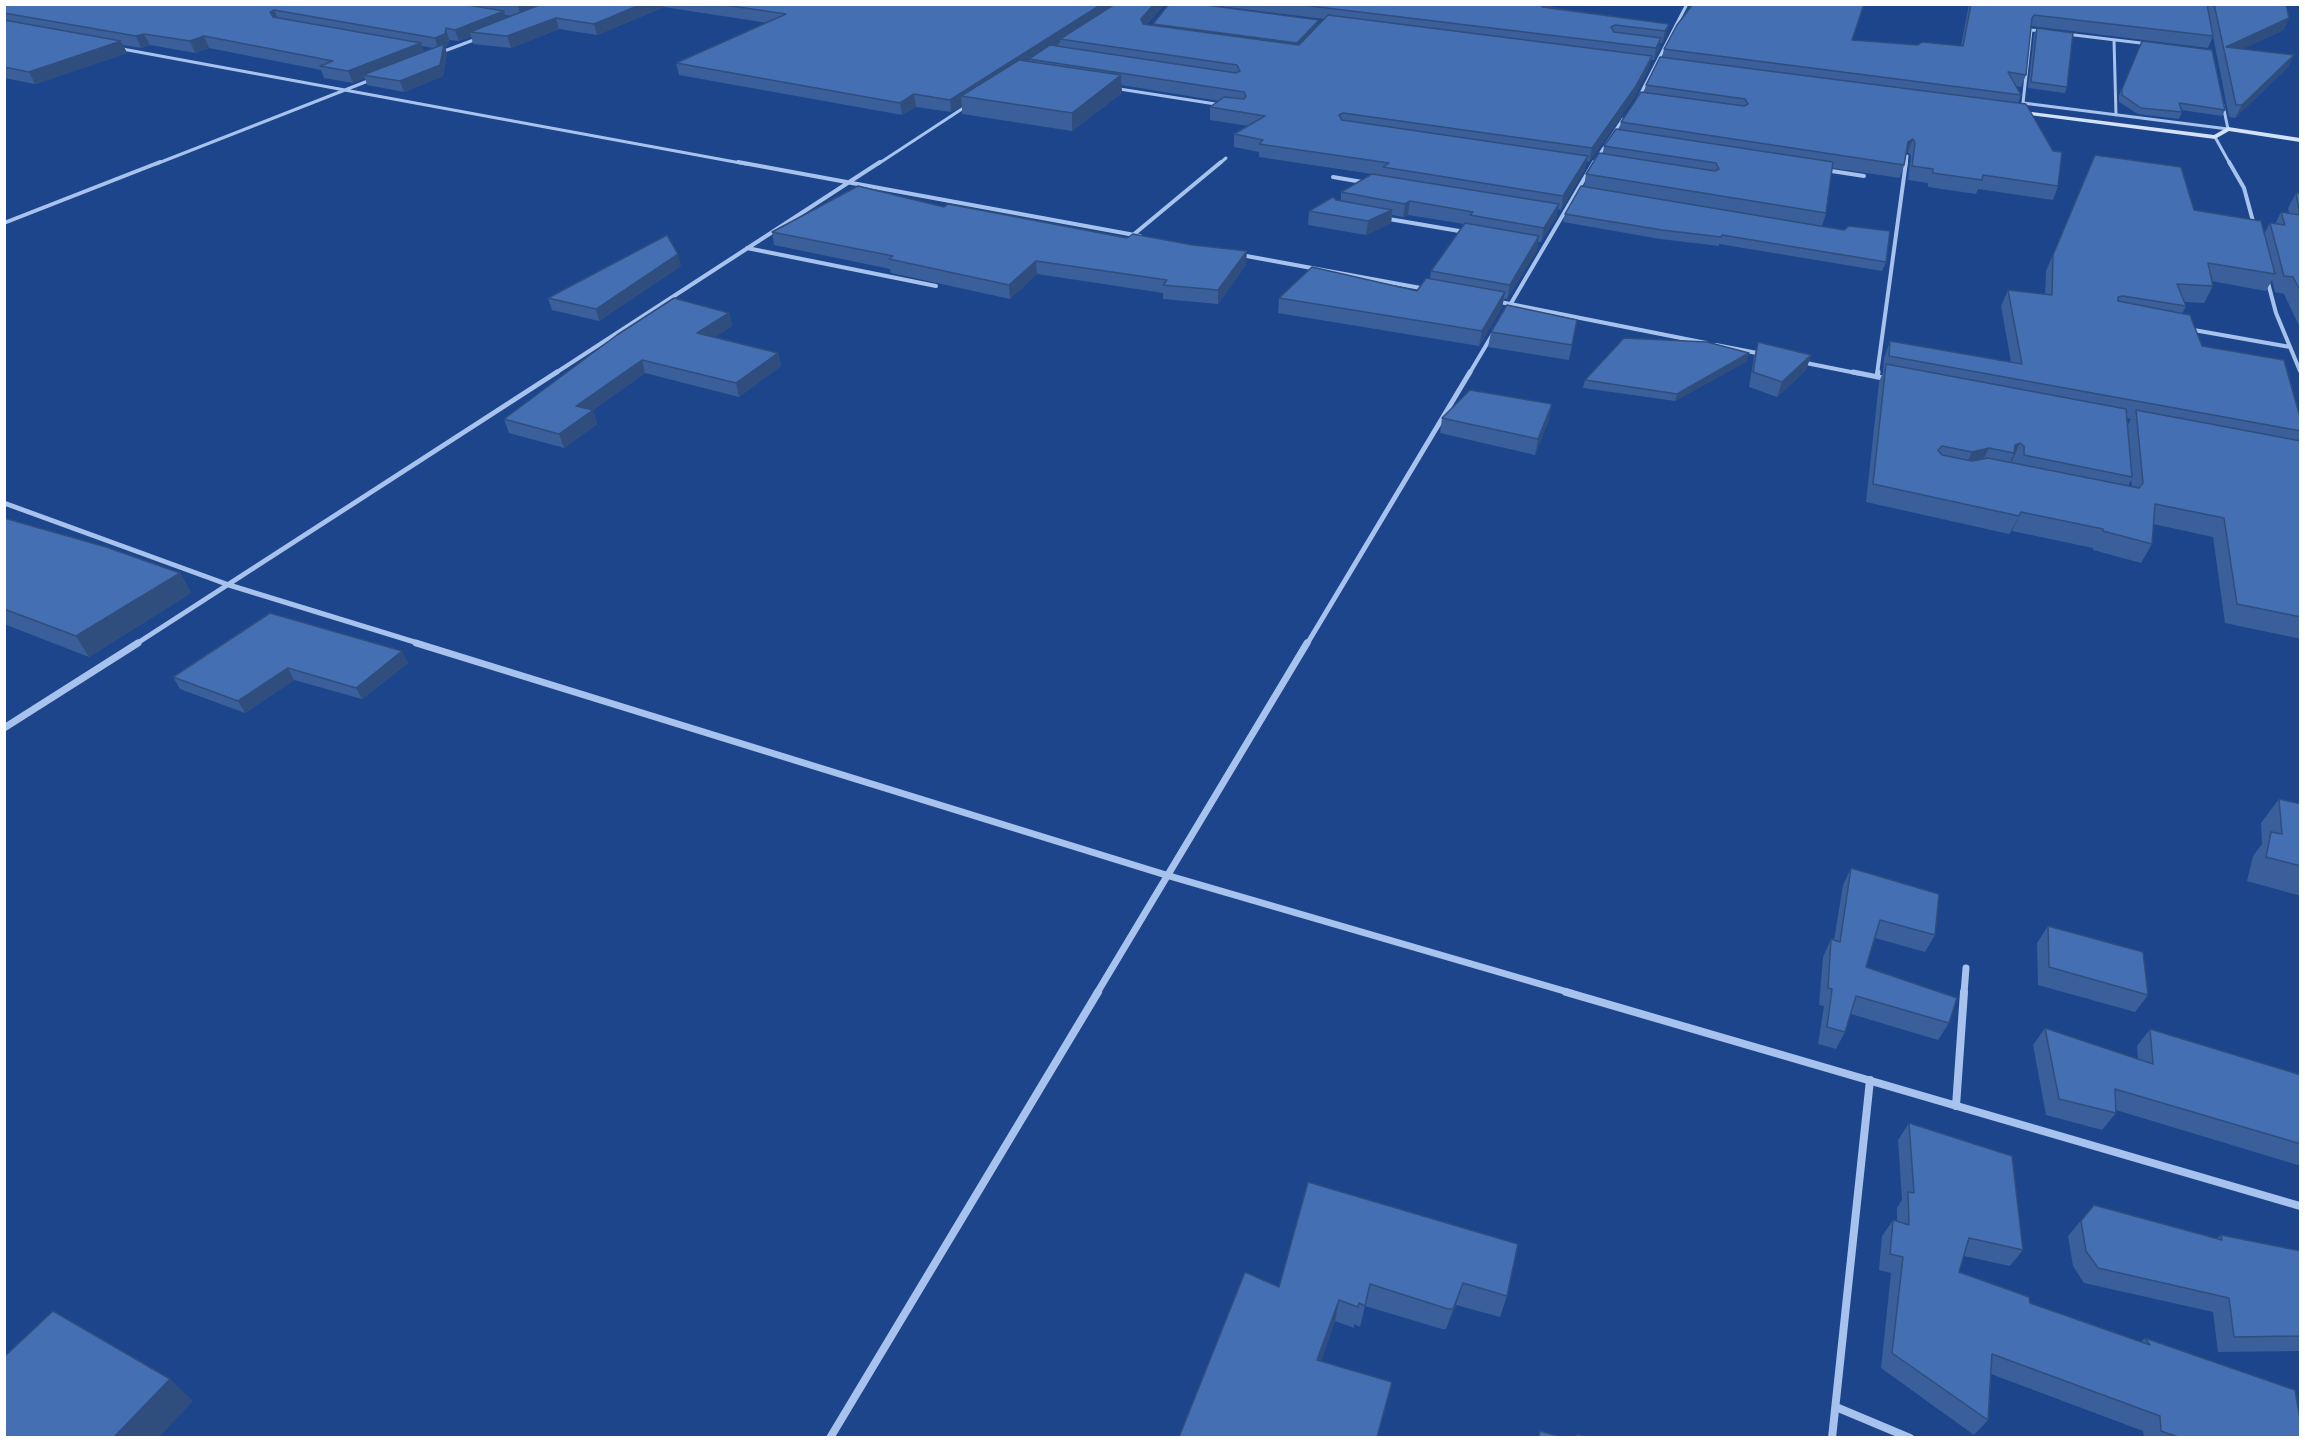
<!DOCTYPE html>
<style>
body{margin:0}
#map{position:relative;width:2305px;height:1442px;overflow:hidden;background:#1c458b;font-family:Poppins,sans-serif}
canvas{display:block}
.frame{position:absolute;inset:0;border:6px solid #fff;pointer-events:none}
</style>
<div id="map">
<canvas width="2305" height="1442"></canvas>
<div class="frame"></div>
</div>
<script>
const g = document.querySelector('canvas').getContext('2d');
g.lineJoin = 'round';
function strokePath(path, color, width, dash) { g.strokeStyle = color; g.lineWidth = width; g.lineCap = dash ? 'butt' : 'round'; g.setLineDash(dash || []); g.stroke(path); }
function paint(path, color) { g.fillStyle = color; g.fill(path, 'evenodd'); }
const streetFar4 = new Path2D(`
 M 2041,31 L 2031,30 L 2023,103 L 2228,129 L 2223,105
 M 2066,34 L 2149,44
 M 2114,40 L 2116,115
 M 117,48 L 746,164
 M 439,53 L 479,38
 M 1113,88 L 1222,105
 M 1638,99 L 1687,4
 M 2215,137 L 2230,164
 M 156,164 L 373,79
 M 878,164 L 968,105
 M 1219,164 L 1226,158
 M 1593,164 L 1623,119
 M 1906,164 L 1907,156`);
const streetFar3 = new Path2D(`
 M 738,162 L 1140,236
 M 2229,162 L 2244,188 L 2254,225
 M 1825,170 L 1864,176
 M 1333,177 L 1368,183
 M 1383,218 L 1465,232
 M 4,223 L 160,162
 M 1133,235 L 1221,162
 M 747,248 L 936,286
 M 1241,255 L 1426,289
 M 2267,279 L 2276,313 L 2300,371
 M 1495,301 L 1706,343
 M 1510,305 L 1594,162
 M 2188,329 L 2290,347
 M 1716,345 L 1762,354
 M 1801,362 L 1861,374
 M 554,374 L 880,162
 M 1469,374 L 1494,332
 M 1877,374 L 1906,162`);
const streetFar2 = new Path2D(`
 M 1853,372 L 1888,379
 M 1877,377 L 1878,372
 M 4,503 L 229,585 L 421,644
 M 136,644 L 557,372
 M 1307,644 L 1470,372`);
const streetFar1 = new Path2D(`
 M 416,643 L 1166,875 L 1571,993
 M 4,728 L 138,643
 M 1097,993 L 1307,643
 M 1964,993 L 1966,968`);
const street = new Path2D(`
 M 1566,992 L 2300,1206
 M 1956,1106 L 1964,992
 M 1836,1407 L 1910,1438
 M 830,1438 L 1098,992
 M 1832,1438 L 1870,1080`);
const secondary = new Path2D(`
 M 2016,110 L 2214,135 L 2228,127 L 2300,138 L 2300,142 L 2229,131 L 2215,139 L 2014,113 L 2014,111 Z`);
const wall = new Path2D(`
 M 4,4 L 539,4 L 539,6 L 542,4 L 1165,4 L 1146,25 L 1153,26 L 1153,24 L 1318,25 L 1324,19 L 1203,4 L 1551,4 L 1549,7 L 1669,24 L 1666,35 L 1662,43 L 1660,43 L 1659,50 L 1654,60 L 1651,60 L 1649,68 L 1634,98 L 1589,162 L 1586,161 L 1585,169 L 1561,210 L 1558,209 L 1556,217 L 1541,242 L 1538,242 L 1537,250 L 1507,299 L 1504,299 L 1502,307 L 1479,346 L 1278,313 L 1279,298 L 1417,291 L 1430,279 L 1431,271 L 1464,224 L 1408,215 L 1403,217 L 1392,215 L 1391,223 L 1366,235 L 1308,225 L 1309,211 L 1336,200 L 1341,200 L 1341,192 L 1372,174 L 1259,157 L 1259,152 L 1234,147 L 1234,134 L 1248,126 L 1210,120 L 1210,107 L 1219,101 L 1121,85 L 1122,93 L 1072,131 L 962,114 L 962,106 L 951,112 L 916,107 L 902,115 L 679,75 L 676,63 L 768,23 L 664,7 L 597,35 L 559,29 L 511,48 L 473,44 L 471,36 L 459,41 L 449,40 L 448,45 L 445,47 L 447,54 L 443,76 L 404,92 L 367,85 L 365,78 L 353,83 L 324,78 L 321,70 L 209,48 L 195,53 L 150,45 L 141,48 L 123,45 L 127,53 L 35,84 L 4,78 ZM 505,15 L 512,16 L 506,18 ZM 422,46 L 433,48 L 424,52 Z
 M 1969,4 L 2286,4 L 2284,30 L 2242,49 L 2294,55 L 2288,67 L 2235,118 L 2229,117 L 2213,36 L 2208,48 L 2031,26 L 2026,75 L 2021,87 L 2016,86 L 2021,95 L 2018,103 L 2058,186 L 2053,200 L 1978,189 L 1976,194 L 1928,187 L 1928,183 L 1908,180 L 1911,156 L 1908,152 L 1906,153 L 1904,165 L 1900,178 L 1832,168 L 1826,213 L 1822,226 L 1886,262 L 1882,271 L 1719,244 L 1719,246 L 1660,239 L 1563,222 L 1565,214 L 1584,187 L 1586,174 L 1603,153 L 1604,146 L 1619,129 L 1621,122 L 1644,92 L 1646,85 L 1662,58 L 1664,49 L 1852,40 L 1918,45 L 1961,46 Z
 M 2037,28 L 2067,87 L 2065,93 L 2028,88 L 2034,34 Z
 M 2142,41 L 2225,110 L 2222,116 L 2181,110 L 2182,112 L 2179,119 L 2138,114 L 2119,102 L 2119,95 Z
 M 2095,155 L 2194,210 L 2264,234 L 2270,223 L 2275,224 L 2281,212 L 2289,214 L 2288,208 L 2296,193 L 2301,193 L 2301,330 L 2284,294 L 2275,292 L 2272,280 L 2266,291 L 2211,281 L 2213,286 L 2204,303 L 2184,302 L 2186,306 L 2182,314 L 2202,346 L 2301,421 L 2301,437 L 2298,440 L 2301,441 L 2301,639 L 2225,623 L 2213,537 L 2153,524 L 2152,544 L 2141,563 L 2093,550 L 2093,548 L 2012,531 L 2009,534 L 1866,502 L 1879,382 L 1883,372 L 1884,358 L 1890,341 L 2011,362 L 2001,306 L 2008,290 L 2045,294 L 2046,271 ZM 2127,418 L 2131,419 L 2127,426 ZM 2131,480 L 2132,487 L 2128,486 Z
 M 944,207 L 1246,265 L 1218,304 L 1163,299 L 1163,293 L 1037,274 L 1010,299 L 891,273 L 890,269 L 774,245 L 772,232 Z
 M 681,266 L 599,321 L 552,310 L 548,298 Z
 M 729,313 L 732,326 L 715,337 L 778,353 L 781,366 L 739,397 L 645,373 L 593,410 L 597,424 L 564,448 L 509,433 L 504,419 Z
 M 1577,320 L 1569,360 L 1488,347 L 1491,332 Z
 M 1758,342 L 1811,355 L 1806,370 L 1777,397 L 1749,387 L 1754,357 Z
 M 1747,361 L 1675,401 L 1583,388 L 1585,380 Z
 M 1442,418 L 1549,419 L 1535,455 L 1440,433 Z
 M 4,518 L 180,573 L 191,593 L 89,657 L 4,624 Z
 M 270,613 L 408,663 L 362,699 L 294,680 L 245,713 L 180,689 L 173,677 Z
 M 2279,799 L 2301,804 L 2301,896 L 2247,881 L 2253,856 L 2262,844 L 2261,823 Z
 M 1851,868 L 1935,935 L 1925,952 L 1875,938 L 1866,967 L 1949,1023 L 1938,1040 L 1851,1014 L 1845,1032 L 1836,1049 L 1818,1044 L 1824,1006 L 1819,1005 L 1823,957 L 1831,939 L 1834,940 L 1843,885 Z
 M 2048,926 L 2148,995 L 2135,1012 L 2038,985 L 2037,943 Z
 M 2045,1028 L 2138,1059 L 2137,1046 L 2150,1029 L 2301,1075 L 2301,1166 L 2116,1110 L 2116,1113 L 2102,1130 L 2046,1115 L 2033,1045 Z
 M 1909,1123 L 2023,1250 L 2010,1266 L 1964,1256 L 1959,1272 L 2030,1303 L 2141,1342 L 2145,1338 L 2301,1437 L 2144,1437 L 2143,1431 L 1991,1374 L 1988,1420 L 1974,1435 L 1881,1368 L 1891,1273 L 1879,1270 L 1882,1236 L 1893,1220 L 1897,1221 L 1897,1208 L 1902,1200 L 1898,1140 Z
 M 1308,1182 L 1507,1296 L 1500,1317 L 1456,1305 L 1446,1329 L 1442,1329 L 1365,1306 L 1360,1327 L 1354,1324 L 1354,1328 L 1335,1321 L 1321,1361 L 1279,1287 Z
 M 2094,1205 L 2217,1239 L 2221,1235 L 2301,1251 L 2301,1351 L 2218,1352 L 2213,1312 L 2084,1283 L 2073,1266 L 2068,1236 Z`);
const shadedWall = new Path2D(`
 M 521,4 L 539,4 L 540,9 L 521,17 L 518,6 Z
 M 642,4 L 663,4 L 664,7 L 597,35 L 594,24 Z
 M 1102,4 L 1120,4 L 1060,39 L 1060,43 L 1034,60 L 1029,59 L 1029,63 L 961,96 L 962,106 L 951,112 L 950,100 Z
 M 1154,4 L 1165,4 L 1141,30 L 1141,19 Z
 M 1544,4 L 1551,4 L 1540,18 L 1542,7 Z
 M 274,10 L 279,21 L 275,23 L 270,12 Z
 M 504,11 L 507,22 L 470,32 L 471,36 L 459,41 L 455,30 Z
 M 556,18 L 559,29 L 511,48 L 507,36 Z
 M 2289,18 L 2284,30 L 2225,57 L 2226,47 Z
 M 1319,20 L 1318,26 L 1297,49 L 1297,43 Z
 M 1669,24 L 1666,35 L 1662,43 L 1665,31 Z
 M 446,28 L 449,40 L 448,45 L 445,47 L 447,54 L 443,76 L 404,92 L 400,81 L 438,49 L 435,38 Z
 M 144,34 L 150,45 L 141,48 L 136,36 Z
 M 204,36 L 209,48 L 195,53 L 190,41 Z
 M 1661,38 L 1659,50 L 1654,60 L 1656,48 Z
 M 121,41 L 127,53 L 35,84 L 29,72 Z
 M 421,43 L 425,55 L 363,75 L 365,78 L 353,83 L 348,71 Z
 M 2294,55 L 2288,67 L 2235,118 L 2242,105 Z
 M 1652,56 L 1649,68 L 1634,98 L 1589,162 L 1592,148 Z
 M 1121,75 L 1122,93 L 1072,131 L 1072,113 Z
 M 914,94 L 916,107 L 902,115 L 900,103 Z
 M 1913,139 L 1908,152 L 1903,155 L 1908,142 Z
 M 1588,156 L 1585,169 L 1561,210 L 1563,196 Z
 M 1410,201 L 1408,215 L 1403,217 L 1405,204 Z
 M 1559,204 L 1556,217 L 1541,242 L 1544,228 Z
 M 1392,210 L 1391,223 L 1366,235 L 1368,221 Z
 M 1539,236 L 1537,250 L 1507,299 L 1510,285 Z
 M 1247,251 L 1246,265 L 1218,304 L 1218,290 Z
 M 678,254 L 681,266 L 599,321 L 596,309 Z
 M 1036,261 L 1037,274 L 1010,299 L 1009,285 Z
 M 1505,292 L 1502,307 L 1479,346 L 1482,331 Z
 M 729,313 L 732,326 L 700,347 L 697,333 Z
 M 778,353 L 781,366 L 739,397 L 736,383 Z
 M 1749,353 L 1747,361 L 1675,401 L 1677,394 Z
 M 1811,355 L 1806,370 L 1777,397 L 1782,382 Z
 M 642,360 L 645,373 L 593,410 L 597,424 L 564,448 L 559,434 L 576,406 Z
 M 1552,404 L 1549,419 L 1535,455 L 1538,439 Z
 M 2020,443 L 2012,461 L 2010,462 L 2014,453 L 2015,445 Z
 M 1989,448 L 1980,466 L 1964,470 L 1972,452 Z
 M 2021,512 L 2012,531 L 2009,534 L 2019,516 Z
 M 180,573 L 191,593 L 89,657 L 76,636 Z
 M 402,651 L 408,663 L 362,699 L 356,688 Z
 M 288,668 L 294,680 L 245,713 L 238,701 Z
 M 1463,1283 L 1456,1305 L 1446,1329 L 1453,1309 Z
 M 1339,1300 L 1335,1321 L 1314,1380 L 1317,1360 Z
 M 170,1379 L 193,1401 L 159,1437 L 114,1437 Z`);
const building = new Path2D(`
 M 4,4 L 462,4 L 504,11 L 455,30 L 446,28 L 445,34 L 435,38 L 274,10 L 270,12 L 273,17 L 421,43 L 348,71 L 320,66 L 333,61 L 204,36 L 190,41 L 144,34 L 136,36 L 4,13 Z
 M 542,4 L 642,4 L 594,24 L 556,18 L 507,36 L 470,32 Z
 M 718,4 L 1102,4 L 950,100 L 914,94 L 900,103 L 676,63 L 786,14 Z
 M 1115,4 L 1154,4 L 1141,19 L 1143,24 L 1299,45 L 1328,15 L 1652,56 L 1636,86 L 1592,148 L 1343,113 L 1339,115 L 1342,120 L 1588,156 L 1563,196 L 1383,167 L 1389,163 L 1259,144 L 1263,140 L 1234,134 L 1265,116 L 1210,107 L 1224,97 L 1244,99 L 1246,96 L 1244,92 L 1029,59 L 1050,45 L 1236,73 L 1240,71 L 1237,65 L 1060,39 Z
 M 1169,4 L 1198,4 L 1319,20 L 1297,43 L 1153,24 Z
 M 1294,4 L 1544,4 L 1542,7 L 1669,24 L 1665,31 L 1615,25 L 1611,27 L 1614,32 L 1661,38 L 1656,48 Z
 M 1693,4 L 1864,4 L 1852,40 L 1918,45 L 1922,42 L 1963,46 L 1971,4 L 2207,4 L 2213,36 L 2034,15 L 2032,18 L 2026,75 L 2008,72 L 2021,95 L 1664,49 L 1677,25 Z
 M 2214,4 L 2286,4 L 2289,18 L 2226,47 L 2294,55 L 2242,105 L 2236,105 Z
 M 4,20 L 121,41 L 29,72 L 4,67 Z
 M 2037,28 L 2073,33 L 2067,87 L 2031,82 Z
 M 2142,41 L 2212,50 L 2225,110 L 2179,103 L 2182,112 L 2141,108 L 2122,95 L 2122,89 Z
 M 444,44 L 440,65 L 400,81 L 363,75 Z
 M 1660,57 L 2026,104 L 2053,151 L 2062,152 L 2058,186 L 1983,175 L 1982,180 L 1933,173 L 1933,169 L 1912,166 L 1915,143 L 1913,139 L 1908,142 L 1904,165 L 1621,122 L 1641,92 L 1744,106 L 1748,104 L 1745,99 L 1646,85 Z
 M 1019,60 L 1121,75 L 1072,113 L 961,96 Z
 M 1616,129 L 1833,162 L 1826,213 L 1586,174 L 1599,153 L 1715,171 L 1719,169 L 1716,163 L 1604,146 Z
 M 2095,155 L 2181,167 L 2194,210 L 2261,221 L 2275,274 L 2208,263 L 2213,286 L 2177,284 L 2186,306 L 2123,296 L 2118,297 L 2118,301 L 2190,315 L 2202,346 L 2284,360 L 2301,421 L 2301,431 L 1889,356 L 1890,341 L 2022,364 L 2008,290 L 2052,295 L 2053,255 Z
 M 1372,174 L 1559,204 L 1544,228 L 1470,215 L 1473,212 L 1410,201 L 1405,204 L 1341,192 Z
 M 858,186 L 944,207 L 948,204 L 1127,238 L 1133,234 L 1193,245 L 1247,251 L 1218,290 L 1163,285 L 1167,280 L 1036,261 L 1009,285 L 889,259 L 893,256 L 772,232 Z
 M 1581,186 L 1844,230 L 1849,226 L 1890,231 L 1886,262 L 1722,235 L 1721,237 L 1662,230 L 1565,214 Z
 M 2296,193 L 2301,193 L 2301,292 L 2293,277 L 2284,276 L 2270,223 L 2285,225 L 2281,212 L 2300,215 Z
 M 1333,197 L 1336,200 L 1392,210 L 1368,221 L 1309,211 Z
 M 1465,223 L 1539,236 L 1510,285 L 1431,271 Z
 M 667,235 L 678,254 L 596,309 L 548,298 Z
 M 1312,267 L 1417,291 L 1426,278 L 1505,292 L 1482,331 L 1279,298 Z
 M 674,298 L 729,313 L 697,333 L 778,353 L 736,383 L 642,360 L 576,406 L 593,410 L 559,434 L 504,419 L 617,335 Z
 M 1507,305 L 1577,320 L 1572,345 L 1491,332 Z
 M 1624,338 L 1707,342 L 1749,353 L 1677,394 L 1585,380 Z
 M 1758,342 L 1811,355 L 1782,382 L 1753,372 Z
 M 1886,364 L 2126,409 L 2132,477 L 2024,455 L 2024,446 L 2020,443 L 2015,445 L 2014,453 L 1989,448 L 1972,452 L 1942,446 L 1938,450 L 1942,455 L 1972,461 L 1988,458 L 2139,488 L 2143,483 L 2136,410 L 2301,441 L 2301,617 L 2237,604 L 2224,518 L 2155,504 L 2152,544 L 2103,531 L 2103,529 L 2021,512 L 2019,516 L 1873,484 Z
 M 1470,390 L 1552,404 L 1538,439 L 1442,418 Z
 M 4,518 L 106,547 L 180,573 L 76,636 L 4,609 Z
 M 270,613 L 402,651 L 356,688 L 288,668 L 238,701 L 173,677 Z
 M 2279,799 L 2301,804 L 2301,866 L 2266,857 L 2271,832 L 2282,834 Z
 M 1851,868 L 1939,894 L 1935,935 L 1880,920 L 1866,967 L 1957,998 L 1949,1023 L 1856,996 L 1845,1032 L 1827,1027 L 1832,989 L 1828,988 L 1831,939 L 1840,942 Z
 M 2048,926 L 2143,952 L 2148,995 L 2049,967 Z
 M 2045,1028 L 2153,1064 L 2150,1029 L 2301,1075 L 2301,1144 L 2115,1089 L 2116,1113 L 2059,1099 Z
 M 1909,1123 L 2012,1156 L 2023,1250 L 1969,1238 L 1959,1272 L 2029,1297 L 2030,1303 L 2150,1345 L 2145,1338 L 2295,1390 L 2301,1425 L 2301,1437 L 2178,1437 L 2161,1431 L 2160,1416 L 1992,1354 L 1988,1420 L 1892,1353 L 1903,1257 L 1890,1254 L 1893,1220 L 1909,1225 L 1908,1192 L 1914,1193 Z
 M 1308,1182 L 1518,1244 L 1507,1296 L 1463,1283 L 1453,1309 L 1448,1309 L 1370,1284 L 1365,1306 L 1359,1303 L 1358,1307 L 1339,1300 L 1317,1360 L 1392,1382 L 1377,1437 L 1179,1437 L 1245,1272 L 1279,1287 Z
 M 2094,1205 L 2222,1240 L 2221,1235 L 2301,1251 L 2301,1336 L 2234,1337 L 2229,1298 L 2098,1268 L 2086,1251 L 2081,1221 Z
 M 53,1311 L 170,1379 L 114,1437 L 4,1437 L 4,1357 Z
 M 1540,1431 L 1561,1437 L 1539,1437 Z
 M 1577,1434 L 1585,1437 L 1576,1437 Z`);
strokePath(streetFar4, '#a7c2ed', 3);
strokePath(streetFar3, '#a7c2ed', 4);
strokePath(streetFar2, '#a7c2ed', 5);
strokePath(streetFar1, '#a7c2ed', 7);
strokePath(street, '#a7c2ed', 8);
paint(secondary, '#d3e1f9');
paint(wall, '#3a5f9a');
paint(shadedWall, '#304e7d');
paint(building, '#446fb3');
strokePath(building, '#304e7d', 1.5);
</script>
